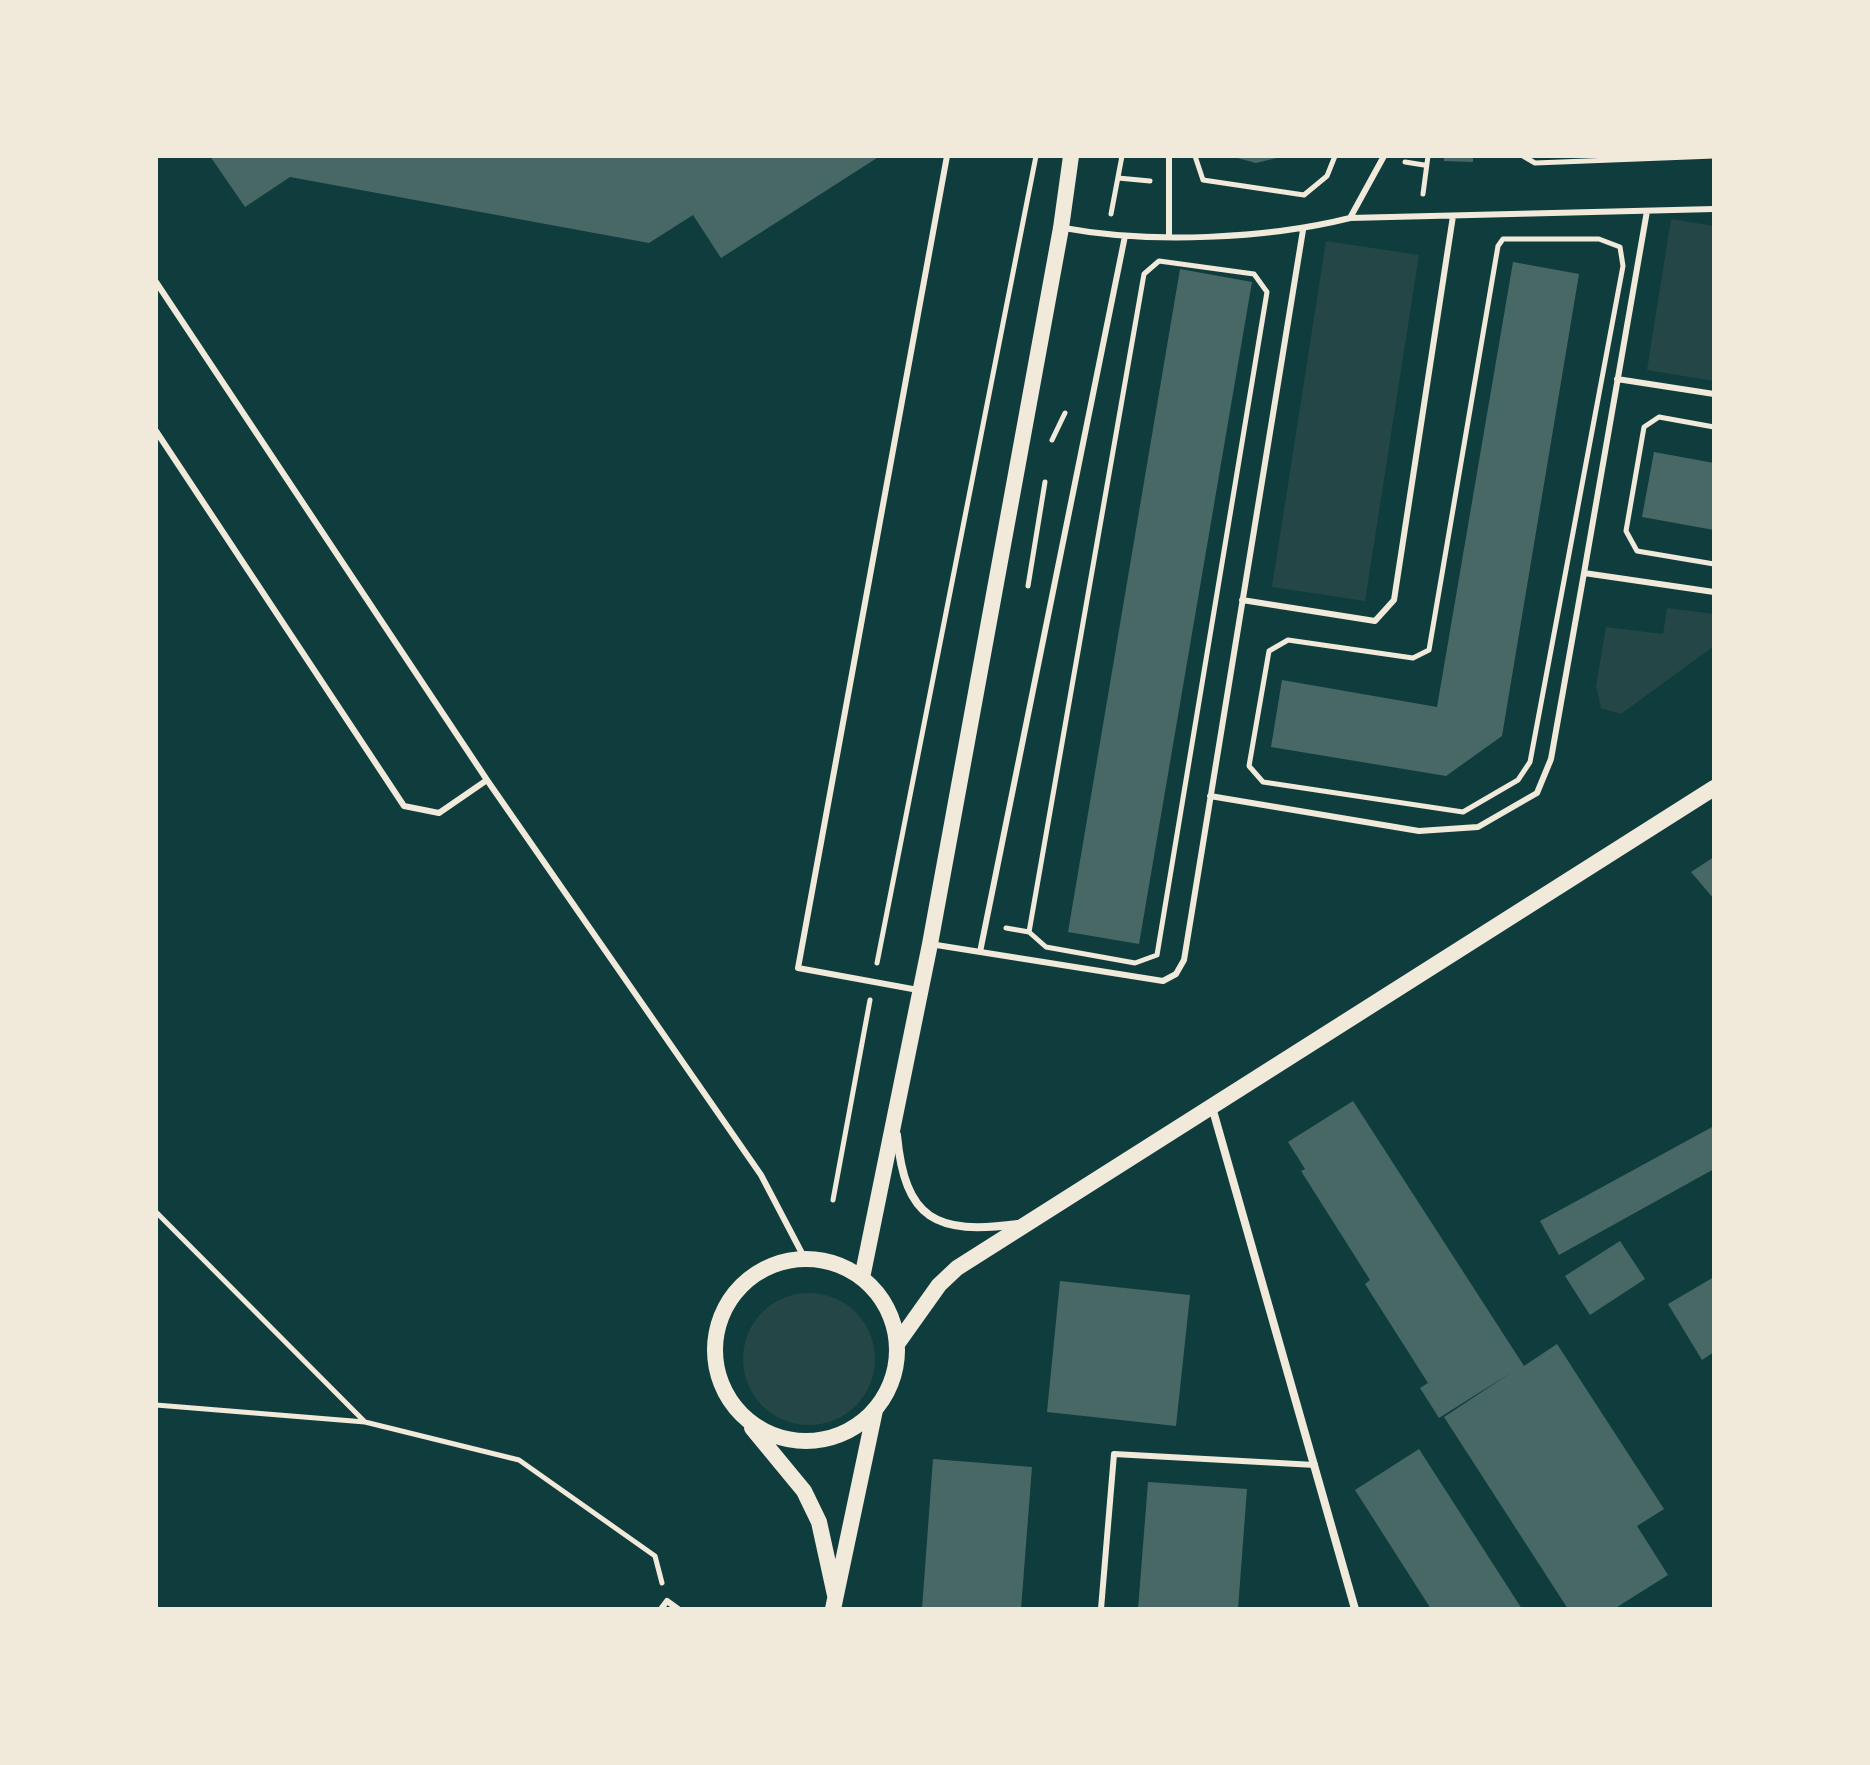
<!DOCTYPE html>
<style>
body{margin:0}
#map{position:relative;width:1870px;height:1765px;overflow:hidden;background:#0f3d3e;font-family:"Playfair Display",serif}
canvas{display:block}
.frame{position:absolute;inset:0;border:158px solid #f1e9da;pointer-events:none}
</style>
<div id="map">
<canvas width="1870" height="1765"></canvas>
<div class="frame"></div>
</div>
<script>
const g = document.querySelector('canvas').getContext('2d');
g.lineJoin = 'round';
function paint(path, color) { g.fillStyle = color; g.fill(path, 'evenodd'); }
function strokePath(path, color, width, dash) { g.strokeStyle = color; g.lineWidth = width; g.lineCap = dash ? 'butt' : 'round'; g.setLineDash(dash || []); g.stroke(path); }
const green = new Path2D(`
 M 1671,219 L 1714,226 L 1714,381 L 1647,370 Z
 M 1326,241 L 1419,255 L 1365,601 L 1272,587 Z
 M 1667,608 L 1714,614 L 1714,646 L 1621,714 L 1601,708 L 1596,686 L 1606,627 L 1663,634 Z
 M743 1359a66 66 0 1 1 132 0a66 66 0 1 1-132 0Z`);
const building = new Path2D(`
 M 210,156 L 880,156 L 721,258 L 693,215 L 649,243 L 290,177 L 245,207 Z
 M 1230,156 L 1285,156 L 1256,163 Z
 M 1444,156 L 1473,156 L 1473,162 L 1444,161 Z
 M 1513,262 L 1579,274 L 1502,736 L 1446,776 L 1271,747 L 1282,680 L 1437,707 Z
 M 1180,269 L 1252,282 L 1139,944 L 1068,932 Z
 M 1654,452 L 1714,463 L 1714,530 L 1642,517 Z
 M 1714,857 L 1714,899 L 1691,872 Z
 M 1353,1101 L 1524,1366 L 1557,1344 L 1664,1509 L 1637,1526 L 1668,1575 L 1614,1609 L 1568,1609 L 1444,1417 L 1512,1372 L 1439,1418 L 1420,1388 L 1428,1383 L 1365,1284 L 1370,1280 L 1301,1171 L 1305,1169 L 1288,1142 Z
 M 1714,1126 L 1714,1169 L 1559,1255 L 1540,1221 Z
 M 1620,1241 L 1645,1279 L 1590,1315 L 1565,1276 Z
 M 1714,1277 L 1714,1352 L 1702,1360 L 1668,1304 Z
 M 1060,1281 L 1190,1295 L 1176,1426 L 1047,1412 Z
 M 1419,1449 L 1522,1609 L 1431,1609 L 1355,1490 Z
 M 933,1459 L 1032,1467 L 1021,1609 L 922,1609 Z
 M 1148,1482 L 1247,1489 L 1238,1609 L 1138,1609 Z`);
const path = new Path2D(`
 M 1195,156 L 1203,180 L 1304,195 L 1327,176 L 1335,156
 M 1523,156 L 1535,163 L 1714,156
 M 1405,162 L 1424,165
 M 1118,178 L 1150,181
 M 1423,194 L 1428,156
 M 1111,214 L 1122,156
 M 1503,239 L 1599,239 L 1620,247 L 1623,266 L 1530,762 L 1518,780 L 1463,812 L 1263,782 L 1249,766 L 1269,651 L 1288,640 L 1413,658 L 1429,650 L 1498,246 Z
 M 1159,261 L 1254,274 L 1267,292 L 1157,955 L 1135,963 L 1046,947 L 1029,932 L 1144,274 Z
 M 1714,427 L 1659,417 L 1644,427 L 1626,531 L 1637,551 L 1714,564
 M 1052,440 L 1065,413
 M 1028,586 L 1045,482
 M 1006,928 L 1029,932
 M 877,963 L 1036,156
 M 833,1200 L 870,1000
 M 156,1212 L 364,1421
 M 156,1405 L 365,1422 L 519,1460 L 655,1556 L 662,1583`);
const service = new Path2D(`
 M 1350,218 L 1384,156
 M 1064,228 C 1150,244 1266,239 1350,218 L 1714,209
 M 1169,237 L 1169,156
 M 156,282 L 487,780 L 761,1175 L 805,1259
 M 1617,379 L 1714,394
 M 156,431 L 404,806 L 439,813 L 487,780
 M 1584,573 L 1647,211
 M 1242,600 L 1375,621 L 1394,600 L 1453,216
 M 1210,796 L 1419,831 L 1478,827 L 1537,793 L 1551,759 L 1584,573 L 1714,592
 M 930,944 L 1163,981 L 1176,974 L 1184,960 L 1303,230
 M 980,952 L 1125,236
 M 918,990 L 798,968 L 947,156
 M 661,1609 L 667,1601 L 678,1609
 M 1101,1609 L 1114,1454 L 1315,1465`);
const minor = new Path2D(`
 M 1212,1107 L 1355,1609
 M 897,1135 C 905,1220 936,1235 1018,1224`);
const secondary = new Path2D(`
 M715 1350a91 91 0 1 1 182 0a91 91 0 1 1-182 0Z
 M 862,1278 L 930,944 L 1061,228 L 1071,156
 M 897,1344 L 939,1285 L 957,1268 L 1714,788
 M 752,1428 L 804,1491 L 819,1522 L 835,1595
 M 833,1609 L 875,1410`);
paint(green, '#244646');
paint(building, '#486865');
strokePath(path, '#f1e9da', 5);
strokePath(service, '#f1e9da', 6);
strokePath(minor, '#f1e9da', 8);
strokePath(secondary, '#f1e9da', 16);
</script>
